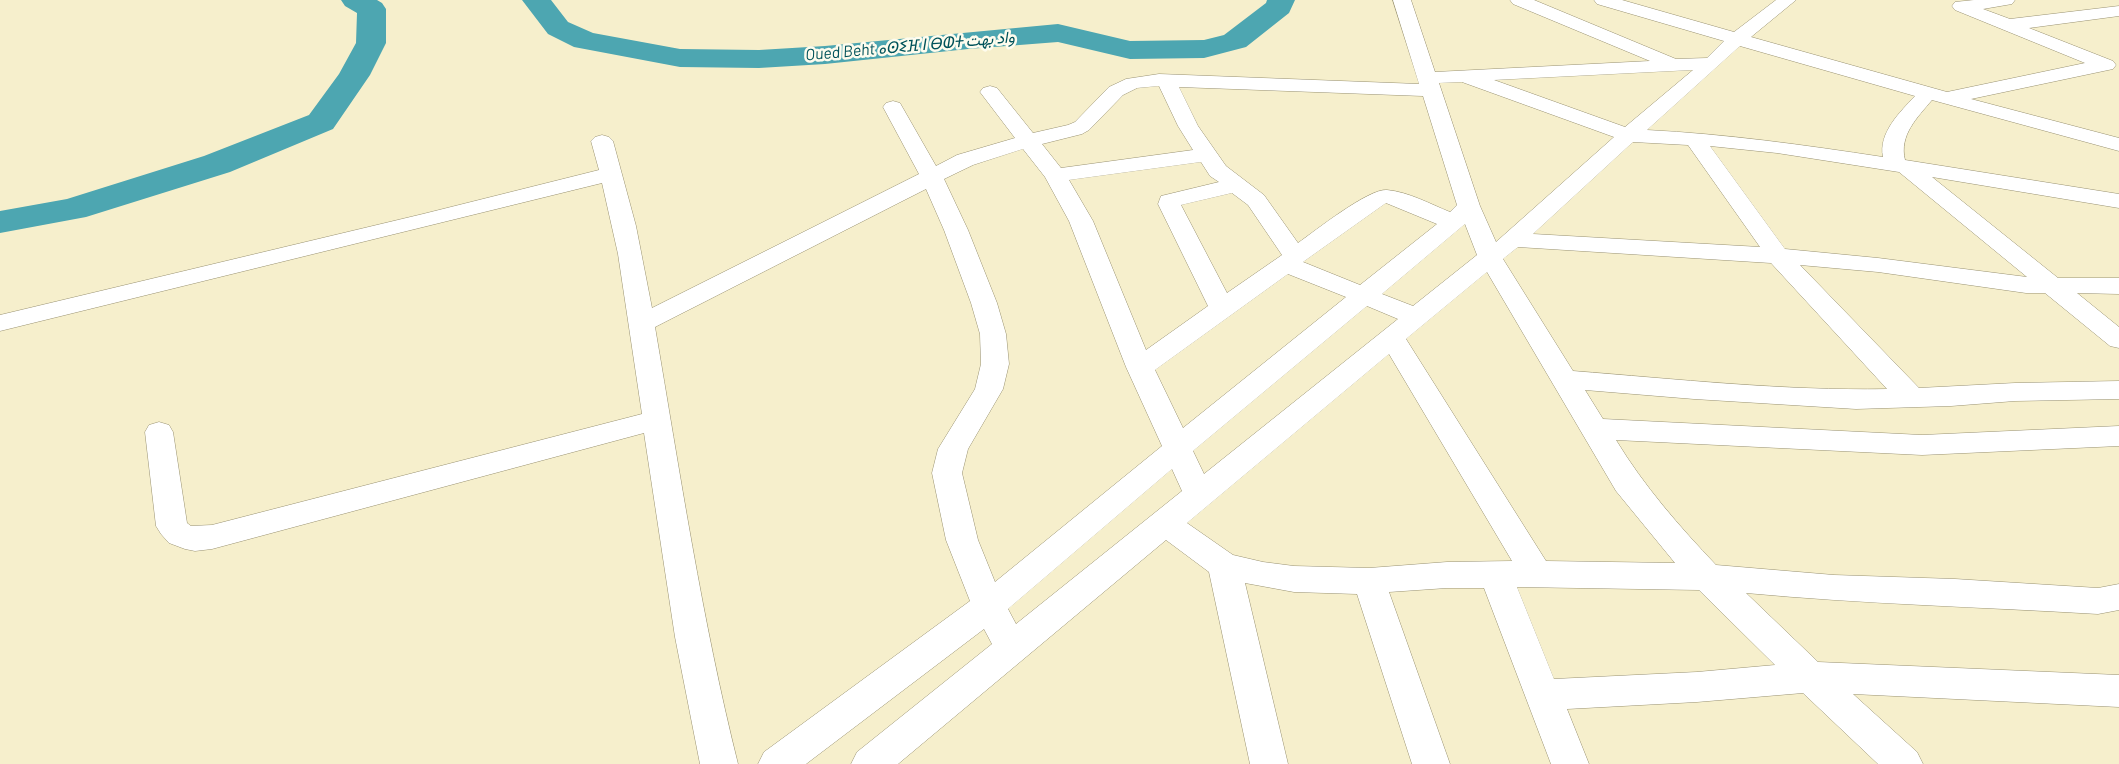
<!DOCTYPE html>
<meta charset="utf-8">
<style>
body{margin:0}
canvas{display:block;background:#f6efcc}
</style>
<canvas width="2119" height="764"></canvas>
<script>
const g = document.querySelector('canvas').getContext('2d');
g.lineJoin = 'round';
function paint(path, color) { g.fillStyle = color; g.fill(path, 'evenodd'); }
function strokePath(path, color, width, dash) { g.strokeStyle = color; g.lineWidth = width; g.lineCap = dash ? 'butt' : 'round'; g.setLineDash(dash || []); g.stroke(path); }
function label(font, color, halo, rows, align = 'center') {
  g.font = font + ' Barlow,Vazirmatn,"Noto Sans Tifinagh",sans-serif'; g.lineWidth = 5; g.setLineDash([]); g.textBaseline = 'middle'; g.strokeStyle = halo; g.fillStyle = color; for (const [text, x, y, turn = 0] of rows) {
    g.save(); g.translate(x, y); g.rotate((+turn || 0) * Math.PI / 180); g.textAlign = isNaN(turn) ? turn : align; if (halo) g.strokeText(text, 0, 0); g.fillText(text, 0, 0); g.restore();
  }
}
const river = new Path2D(`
 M 341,0 L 377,0 L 382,3 L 386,9 L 386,43 L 370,75 L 333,129 L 230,172 L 86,217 L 0,233 L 0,211 L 67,199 L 204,156 L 309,115 L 339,74 L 356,43 L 357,13 L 345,6 Z
 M 522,0 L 551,0 L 568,22 L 593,33 L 680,49 L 759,50 L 825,46 L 1058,24 L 1130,41 L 1204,40 L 1224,35 L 1266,3 L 1267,0 L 1295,0 L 1289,13 L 1246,47 L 1204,58 L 1130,59 L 1058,42 L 968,49 L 825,64 L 759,68 L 680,67 L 574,47 L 548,34 Z`);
const minor = new Path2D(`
 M 1393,0 L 1411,0 L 1435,72 L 1650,61 L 1513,4 L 1510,0 L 1534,0 L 1676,59 L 1707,58 L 1724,41 L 1597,4 L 1594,0 L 1622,0 L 1734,32 L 1776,0 L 1796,0 L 1751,37 L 1947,92 L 2085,63 L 1955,10 L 1952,6 L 1955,2 L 1974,0 L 2015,0 L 2012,4 L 1983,9 L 2010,19 L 2119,6 L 2119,16 L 2029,28 L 2113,61 L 2116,65 L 2113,69 L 1971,99 L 2119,138 L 2119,151 L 1932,100 C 1917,118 1899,135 1905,160 L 2119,194 L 2119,208 L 1932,177 L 2058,278 L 2119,278 L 2119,294 L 2077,293 L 2119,327 L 2119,348 L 2110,346 L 2045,293 L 2026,293 L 1878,272 L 1800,265 L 1919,388 L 2015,383 L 2119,381 L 2119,399 L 2015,401 L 1951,406 L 1856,409 L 1694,399 L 1585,390 L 1603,419 L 1922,435 L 2119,426 L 2119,446 L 1922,455 L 1616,440 C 1644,486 1679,526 1716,565 L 1834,575 L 1955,579 L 2098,588 L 2119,584 L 2119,610 L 2098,614 C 1981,607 1863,604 1746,593 L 1818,662 L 2119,675 L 2119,707 L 1853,694 L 1917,752 L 1923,764 L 1878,764 L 1803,693 L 1697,702 L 1567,709 L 1589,764 L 1551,764 L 1484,588 L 1447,588 L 1389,592 L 1450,764 L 1412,764 L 1357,594 L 1294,592 L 1245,583 L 1288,764 L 1250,764 L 1209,572 L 1166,540 L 898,764 L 851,764 L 857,752 L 992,644 L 984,629 L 806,764 L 758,764 L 764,752 L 970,601 L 946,540 L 932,473 L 938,449 L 975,389 L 981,364 L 980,334 L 971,303 L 944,230 L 926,189 L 655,327 C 680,473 702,620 738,764 L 700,764 L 675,637 L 644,433 L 212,549 L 195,551 L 185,549 L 169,543 L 161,534 L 156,526 L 145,432 L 149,425 L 159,422 L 169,425 L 173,432 L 187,523 L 191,526 L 212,525 L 642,414 L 618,254 L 602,183 L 0,331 L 0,315 L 423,214 L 599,170 L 591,141 L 595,137 L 602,135 L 609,137 L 613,141 L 636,226 L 652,308 L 919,174 L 883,107 L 886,103 L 893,101 L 900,103 L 936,166 L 957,155 L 1015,138 L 980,92 L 983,88 L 990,86 L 997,88 L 1033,133 L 1068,125 L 1075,122 L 1109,87 L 1126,79 L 1159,74 L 1419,84 ZM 1740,46 L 1915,96 C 1900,112 1878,133 1883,157 C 1804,145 1726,134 1647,130 ZM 1693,70 L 1625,127 L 1494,80 ZM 1462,82 L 1614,137 L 1496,242 L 1480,206 L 1439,83 ZM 1159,86 L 1178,126 L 1193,150 L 1061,168 L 1042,144 L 1082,134 L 1089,130 L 1123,95 L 1137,88 ZM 1179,87 L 1423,96 L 1457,205 L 1450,212 C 1430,204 1409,192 1387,190 C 1369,188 1315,231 1298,243 L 1264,195 L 1226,166 L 1198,126 ZM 1633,142 L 1688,145 L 1760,247 L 1533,234 ZM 1710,146 L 1777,153 L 1899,172 L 2027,277 L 1878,258 L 1785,249 ZM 1023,149 L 1045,177 L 1069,221 L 1126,367 L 1162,446 L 995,582 L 978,540 L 962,473 L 968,449 L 1003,389 L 1009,364 L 1006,334 L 997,303 L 968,230 L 944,179 L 973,165 ZM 1201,162 L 1210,176 L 1219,182 L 1161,196 L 1158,204 L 1208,306 L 1146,350 L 1093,221 L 1069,180 ZM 1232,193 L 1248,205 L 1282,255 L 1227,293 L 1181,205 ZM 1386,203 L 1437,224 L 1360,285 L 1303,262 ZM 1465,224 L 1477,255 L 1413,306 L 1382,294 ZM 1518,247 L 1771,263 L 1887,389 C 1784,391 1676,379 1573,371 L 1503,259 ZM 1487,272 L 1616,491 L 1675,563 L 1546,561 L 1406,339 ZM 1288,274 L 1346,297 L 1183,428 L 1155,370 ZM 1367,306 L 1398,319 L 1204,474 L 1193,451 ZM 1389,354 L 1512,561 L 1447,562 L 1369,568 L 1294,566 L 1263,562 L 1233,555 L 1187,523 ZM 1172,469 L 1182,491 L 1016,624 L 1008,609 ZM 1517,587 L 1699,590 L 1775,665 L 1697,672 L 1554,679 Z`);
const farWaternames = [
 ["Oued Beht ⴰⵙⵉⴼ ⵏ ⴱⵀⵜ واد بهت",910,46,-5]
];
paint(river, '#4da6b1');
strokePath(minor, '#999272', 1);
paint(minor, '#fff');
label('italic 16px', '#00525a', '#fefcee', farWaternames);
</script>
